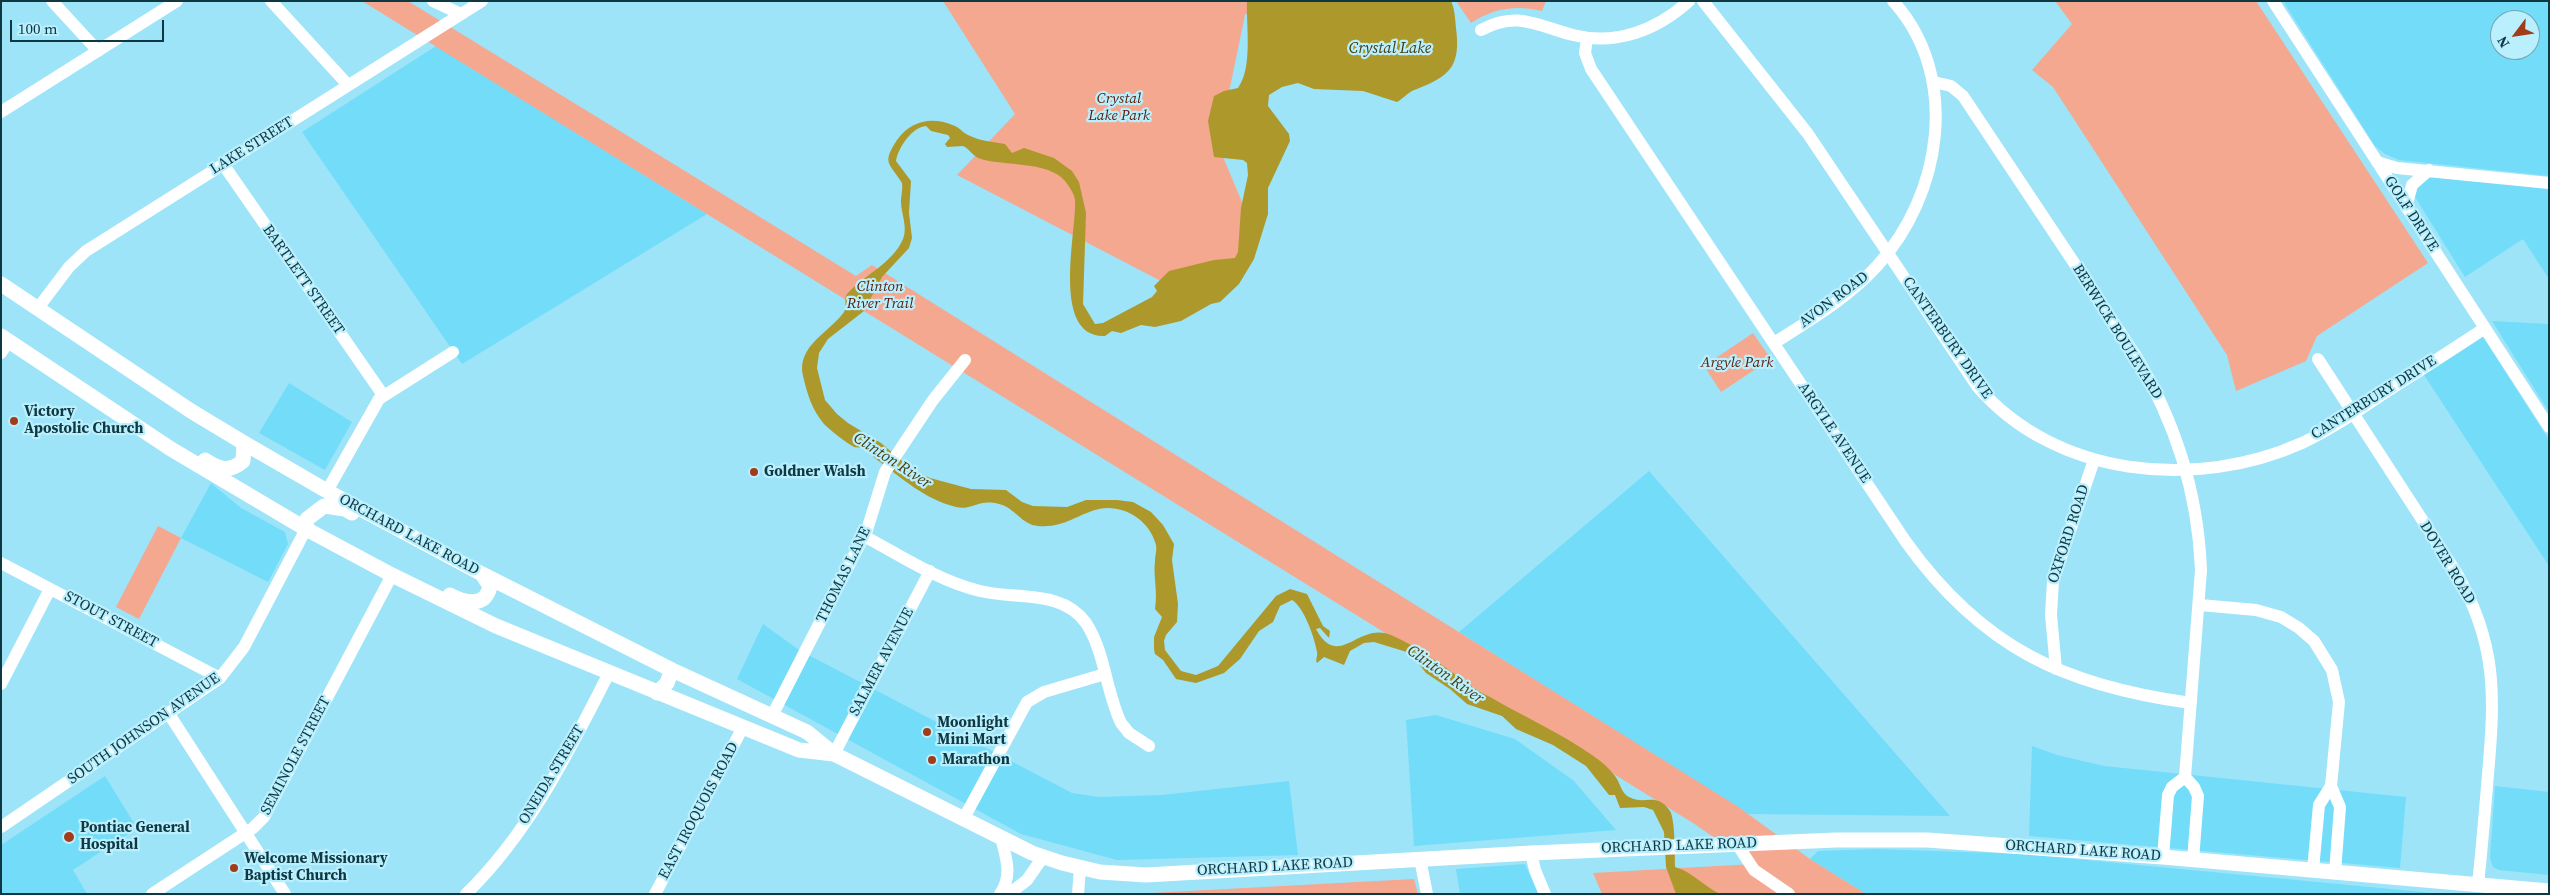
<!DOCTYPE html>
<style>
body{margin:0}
#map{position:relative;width:2550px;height:895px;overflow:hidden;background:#9de4f9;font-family:"Source Serif 4",serif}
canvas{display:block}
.frame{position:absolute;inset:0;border:2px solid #0e3842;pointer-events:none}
.north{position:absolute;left:2490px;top:10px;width:50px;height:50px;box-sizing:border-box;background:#baeffe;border:1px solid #75a6b3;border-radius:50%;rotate:239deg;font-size:14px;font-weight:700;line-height:20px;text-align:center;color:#0e3842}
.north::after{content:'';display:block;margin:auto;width:18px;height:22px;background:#a23b19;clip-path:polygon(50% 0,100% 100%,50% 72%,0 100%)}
.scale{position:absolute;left:10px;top:20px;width:154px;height:22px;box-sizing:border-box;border:2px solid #0e3842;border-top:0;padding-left:6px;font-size:15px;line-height:18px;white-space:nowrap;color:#0e3842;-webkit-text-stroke:4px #baeffe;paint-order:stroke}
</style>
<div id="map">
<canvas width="2550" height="895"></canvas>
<div class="frame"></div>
<div class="north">N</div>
<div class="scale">100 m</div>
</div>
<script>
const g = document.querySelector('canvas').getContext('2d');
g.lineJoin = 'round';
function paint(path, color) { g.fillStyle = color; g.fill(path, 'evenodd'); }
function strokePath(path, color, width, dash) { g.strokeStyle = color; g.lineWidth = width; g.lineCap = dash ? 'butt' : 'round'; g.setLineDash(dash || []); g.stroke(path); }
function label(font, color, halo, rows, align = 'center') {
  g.font = font + ' "Source Serif 4",serif'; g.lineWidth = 4.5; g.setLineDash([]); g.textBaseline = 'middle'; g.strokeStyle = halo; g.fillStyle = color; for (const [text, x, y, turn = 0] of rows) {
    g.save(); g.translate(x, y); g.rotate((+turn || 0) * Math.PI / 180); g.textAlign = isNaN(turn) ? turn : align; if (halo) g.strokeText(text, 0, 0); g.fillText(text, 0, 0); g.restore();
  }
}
const built = new Path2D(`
 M 2283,1 L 2549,1 L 2549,176 L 2399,160 L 2385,154 L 2375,146 ZM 2500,20 L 2530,20 L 2530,50 L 2500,50 Z
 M 436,46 L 707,214 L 462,364 L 302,132 Z
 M 2429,175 L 2549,189 L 2549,279 L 2523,239 L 2465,277 L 2415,197 L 2419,184 Z
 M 2492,321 L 2549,324 L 2549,412 Z
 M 2483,337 L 2549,440 L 2549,566 L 2424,375 Z
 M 289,383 L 352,422 L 325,470 L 259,433 Z
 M 1649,471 L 1950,816 L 1748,814 L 1459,632 Z
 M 211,483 L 241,508 L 285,532 L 288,544 L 268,582 L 181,538 Z
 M 763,624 L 799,650 L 1072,793 L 1099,797 L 1162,795 L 1289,781 L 1298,855 L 1117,860 L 1021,834 L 737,679 Z
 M 1436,715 L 1515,739 L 1574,781 L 1616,830 L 1414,846 L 1406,720 Z
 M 2032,746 L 2057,755 L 2104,766 L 2406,797 L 2400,868 L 2029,836 Z
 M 105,776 L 137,828 L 73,870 L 87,894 L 1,894 L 1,845 Z
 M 2495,786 L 2549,792 L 2549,875 L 2499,870 L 2493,867 L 2490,858 Z
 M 1876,849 L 2023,854 L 2443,894 L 1866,894 L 1810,859 L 1818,851 Z
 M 1525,864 L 1538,894 L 1460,894 L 1456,869 Z`);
const green = new Path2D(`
 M 362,1 L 408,1 L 856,276 L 872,265 L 1737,806 L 1810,859 L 1866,894 L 1602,894 L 1593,873 L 1753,864 L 1693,823 Z
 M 943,1 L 1266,1 L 1245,15 L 1218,145 L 1255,233 L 1207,305 L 957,175 L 1015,114 Z
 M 1456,1 L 1546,1 L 1542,11 C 1516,5 1494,8 1471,23 Z
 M 2055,1 L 2256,1 L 2428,263 L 2317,336 L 2306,361 L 2236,391 L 2227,355 L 2053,87 L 2032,70 L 2072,24 Z
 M 1753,333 L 1771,359 L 1721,392 L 1704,366 Z
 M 158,526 L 181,538 L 139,619 L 116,607 Z
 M 1414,879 L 1418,894 L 1132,894 Z`);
const water = new Path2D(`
 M 1247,1 L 1451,1 C 1455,10 1455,18 1456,28 C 1461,66 1450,76 1417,89 C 1409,91 1404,98 1397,102 L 1363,91 L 1314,89 L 1298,83 L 1282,87 L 1269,95 L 1268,106 L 1289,134 L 1290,141 L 1268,188 L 1268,214 L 1254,259 L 1239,284 L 1220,302 L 1211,304 L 1181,321 L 1155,327 L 1141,325 L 1121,333 L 1112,331 L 1105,336 C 1050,338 1077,230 1075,201 C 1075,195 1069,186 1065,181 C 1048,161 1004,166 981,159 C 973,157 970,149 963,146 L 947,147 L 945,144 L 950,138 L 948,135 L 931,131 L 926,126 C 912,127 898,148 896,161 L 911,181 L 909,213 L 912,238 L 909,248 L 882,277 L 864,311 L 828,339 L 819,353 L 817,368 L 825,400 L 837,414 L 848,423 L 881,443 L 913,470 L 930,478 L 971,489 L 1006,490 L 1022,502 L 1033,506 L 1067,507 L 1086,500 L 1117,500 L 1133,502 L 1151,512 L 1163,525 L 1174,544 L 1172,560 L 1178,604 L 1177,622 L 1166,635 L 1164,641 L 1165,650 L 1181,671 L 1196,675 L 1218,666 L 1276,596 L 1290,589 L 1307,594 L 1323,626 L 1330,631 L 1329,638 L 1320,628 L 1316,629 C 1339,671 1358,621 1391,635 C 1421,648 1447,669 1474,688 C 1481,693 1489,696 1497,701 C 1529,719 1562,734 1592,755 C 1601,761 1609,768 1615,776 C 1620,782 1621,793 1629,797 C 1645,806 1656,791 1670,811 C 1675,819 1675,855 1675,867 C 1693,872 1703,886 1720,894 L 1676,894 L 1666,867 L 1664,832 L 1653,810 L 1644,807 L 1620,808 L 1615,795 L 1609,795 L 1586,766 L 1553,745 L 1516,729 L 1502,716 L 1467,704 L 1450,689 L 1426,673 L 1410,653 L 1374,642 L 1364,643 L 1350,651 L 1344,665 L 1324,657 L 1317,663 C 1315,659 1318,657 1317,652 C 1315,639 1304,607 1292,600 L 1280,606 L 1273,622 L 1259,631 L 1240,659 L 1224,673 L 1196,683 L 1176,679 L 1163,660 L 1155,654 L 1154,649 L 1154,637 L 1162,617 L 1155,609 C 1158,591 1153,577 1155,561 C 1155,554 1158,549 1155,542 C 1148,519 1122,504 1099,509 C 1075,515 1065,528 1038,526 C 1022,525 1014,507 999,504 C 979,498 971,511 956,507 C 924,499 902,478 876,459 C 872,456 869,451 865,449 C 862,447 858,448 854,447 C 845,442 831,431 824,424 C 812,410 807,393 803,376 C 796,346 830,332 844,312 C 848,306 843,299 847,294 C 864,275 893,263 903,239 C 908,227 901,213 901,202 C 901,195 903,189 902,183 C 890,163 881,164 897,140 C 911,120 933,116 955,126 C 960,128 963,133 968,135 C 980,141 993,142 1005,144 L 1012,153 L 1024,148 L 1054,158 L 1072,171 L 1079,182 L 1086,213 L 1083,304 L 1095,324 L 1103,323 L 1152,297 L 1157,291 L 1154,286 L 1169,271 L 1214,260 L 1235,258 L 1238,252 L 1241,208 L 1248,175 L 1247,163 L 1243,160 L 1214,157 L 1208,121 L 1214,96 L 1224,91 L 1238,88 C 1253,67 1246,27 1247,1 Z`);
const minor = new Path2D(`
 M 52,1 L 98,51
 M 271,1 L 348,85
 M 433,1 L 461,14
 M 1703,1 L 1808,134 L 1977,386 C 2055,477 2195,491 2302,443 C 2332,429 2359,410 2386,392 C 2419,371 2452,350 2485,328
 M 2273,1 L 2549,427
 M 1481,30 C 1517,10 1538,26 1573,35 C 1616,46 1657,30 1689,1
 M 1587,38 L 1585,53 L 1591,69 L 1906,542 C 1982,648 2065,686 2191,703
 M 1934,82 L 1951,86 L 1963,96 L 2134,353 C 2175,420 2198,492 2201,570 L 2185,777
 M 1,112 L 177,1
 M 2377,162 L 2397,168 L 2549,183
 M 223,164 L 383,395
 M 2406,207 L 2412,185 L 2429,170
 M 38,308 L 69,267 L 86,251 L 482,1
 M 1774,343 C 1810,320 1848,298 1877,266 C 1942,195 1961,76 1893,1
 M 1,353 L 9,341
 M 2318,359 L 2456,572 C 2497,643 2495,695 2488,774 C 2485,811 2482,847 2478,884
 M 327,491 L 379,399 L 453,352
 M 864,536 C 901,556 939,581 980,591 C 1016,600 1062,589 1086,623 C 1105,652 1106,692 1121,723 L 1129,733 L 1149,746
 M 1,563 L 220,678
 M 2200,605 L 2256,610 L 2281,617 L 2299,628 L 2314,641 L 2332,670 L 2339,702 L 2331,786 L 2319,805 L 2313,870
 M 2056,669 L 2051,615 L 2053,581 L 2094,460
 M 1,684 L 50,589
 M 169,714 L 285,894
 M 772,716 L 867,530 L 885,472 L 933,400 L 965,360
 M 834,754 L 930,571
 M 2185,777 L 2194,787 L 2198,796 L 2193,860
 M 2331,786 L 2340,807 L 2335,872
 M 964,818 L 1027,702 L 1044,692 L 1105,674
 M 1,827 L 220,678 L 244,647 L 306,529
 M 1737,844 L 1754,870 L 1789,894
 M 1531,853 L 1535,870 L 1545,894
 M 2163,857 L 2168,795 L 2172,787 L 2185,777
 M 1420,859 L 1427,894
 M 152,894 L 253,828 L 264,817 L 392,575
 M 466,894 C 530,832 569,751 609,673
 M 655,894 L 743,727
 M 1000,894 C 1013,876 1006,857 1001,838
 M 1009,894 L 1027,880 L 1043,857
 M 1078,894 L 1080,868`);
const major = new Path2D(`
 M 1,284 L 191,411 L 244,443 L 327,491 L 482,574 L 672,670 L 807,732 L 834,754 L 1032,853 L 1062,863 L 1100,872 L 1146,875 L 1531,853 L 1836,840 L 1927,840 L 2163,857 L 2549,891
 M 1,336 L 171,449 L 306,529 L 392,575 L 496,626 L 799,750 L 834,754
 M 205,460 C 219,469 229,473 243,461 L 244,443
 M 306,529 L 307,519 L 324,506 L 345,509 L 352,513
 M 450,595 C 465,603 486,608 490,586 L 482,574
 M 657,693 L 667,683 L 672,670`);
const markers = [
 [14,421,5,"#a23b19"],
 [754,472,5,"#a23b19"],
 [927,732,5,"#a23b19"],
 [932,760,5,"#a23b19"],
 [69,837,6,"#a23b19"],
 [234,868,5,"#a23b19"]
];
const parkNames = [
 ["Crystal",1119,99],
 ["Lake Park",1119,116],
 ["Clinton",880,287],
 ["River Trail",880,304],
 ["Argyle Park",1737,363]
];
const streetNames = [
 ["LAKE STREET",252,146,-32],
 ["GOLF DRIVE",2411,214,57],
 ["BARTLETT STREET",303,280,55],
 ["AVON ROAD",1834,300,-37],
 ["BERWICK BOULEVARD",2117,332,58],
 ["CANTERBURY DRIVE",1947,338,55],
 ["CANTERBURY DRIVE",2374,398,-32],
 ["ARGYLE AVENUE",1834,433,56],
 ["OXFORD ROAD",2069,534,-72],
 ["ORCHARD LAKE ROAD",409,535,28],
 ["DOVER ROAD",2447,563,59],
 ["THOMAS LANE",844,575,-64],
 ["STOUT STREET",111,620,28],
 ["SALMER AVENUE",882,662,-62],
 ["SOUTH JOHNSON AVENUE",144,729,-35],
 ["SEMINOLE STREET",296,756,-62],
 ["ONEIDA STREET",552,775,-59],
 ["EAST IROQUOIS ROAD",699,811,-62],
 ["ORCHARD LAKE ROAD",1679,846,-2],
 ["ORCHARD LAKE ROAD",2083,851,4],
 ["ORCHARD LAKE ROAD",1275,867,-3]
];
const poiNames = [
 ["Victory",24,412],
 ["Apostolic Church",24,429],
 ["Goldner Walsh",764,472],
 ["Moonlight",937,723],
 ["Mini Mart",937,740],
 ["Marathon",942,760],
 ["Pontiac General",80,828],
 ["Hospital",80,845],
 ["Welcome Missionary",244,859],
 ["Baptist Church",244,876]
];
const waterNames = [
 ["Crystal Lake",1390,49],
 ["Clinton River",892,461,33],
 ["Clinton River",1445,675,35]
];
paint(built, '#72dcf9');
paint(green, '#f4a890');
paint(water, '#ad982b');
strokePath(minor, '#fff', 12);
strokePath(major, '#fff', 15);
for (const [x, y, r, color] of markers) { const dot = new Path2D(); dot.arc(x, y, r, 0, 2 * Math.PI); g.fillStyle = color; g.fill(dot); strokePath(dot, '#baeffe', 2); }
label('italic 15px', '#591d0a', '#baeffe', parkNames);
label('15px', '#0e3842', '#baeffe', streetNames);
label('bold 15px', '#0e3842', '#baeffe', poiNames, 'left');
label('italic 16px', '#463d12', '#baeffe', waterNames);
</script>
